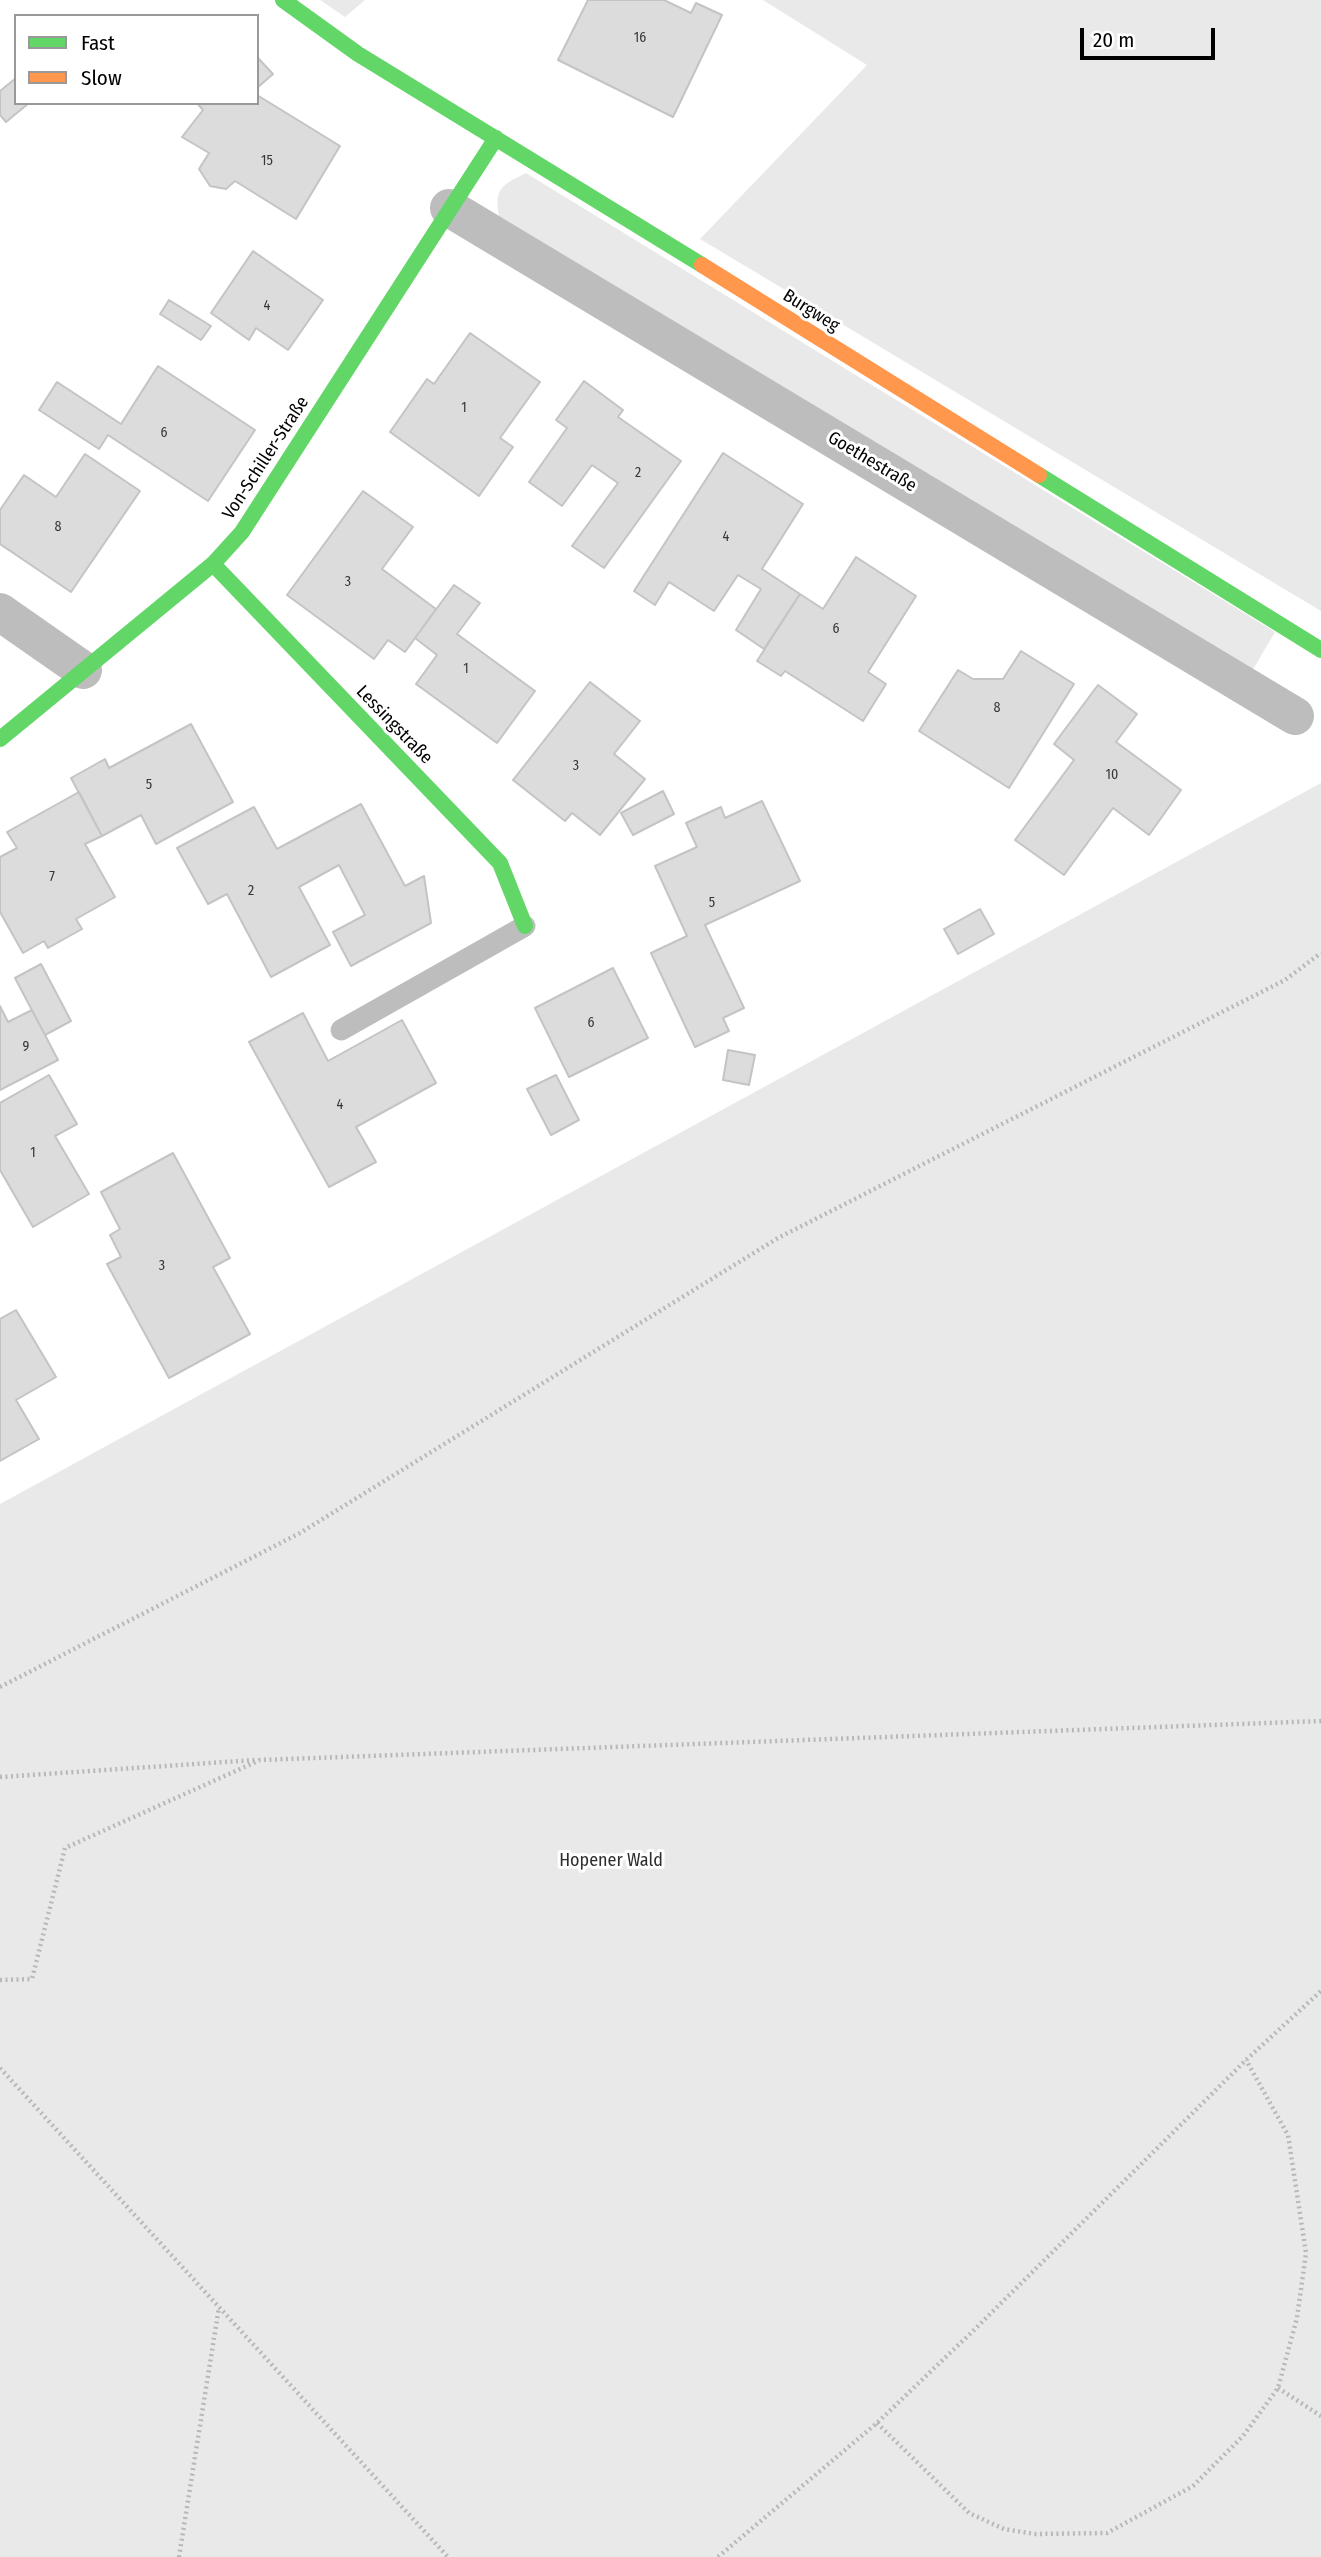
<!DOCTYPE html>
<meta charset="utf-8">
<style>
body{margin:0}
#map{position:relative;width:1321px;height:2557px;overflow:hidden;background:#fff;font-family:"Fira Sans Condensed",sans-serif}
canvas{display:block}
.legend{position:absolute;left:14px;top:14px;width:245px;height:91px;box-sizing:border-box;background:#fff;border:2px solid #999;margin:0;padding:9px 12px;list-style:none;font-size:21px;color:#000}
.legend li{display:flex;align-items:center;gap:14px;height:35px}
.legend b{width:35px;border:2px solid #999}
.scale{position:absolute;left:1080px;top:28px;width:135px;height:32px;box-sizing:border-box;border:4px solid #000;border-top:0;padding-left:9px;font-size:21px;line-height:24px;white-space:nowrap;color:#000;-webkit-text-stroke:5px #fff;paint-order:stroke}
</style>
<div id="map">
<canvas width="1321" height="2557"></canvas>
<ul class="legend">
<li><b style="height:9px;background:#63d668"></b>Fast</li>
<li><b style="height:9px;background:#ff974d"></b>Slow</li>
</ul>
<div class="scale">20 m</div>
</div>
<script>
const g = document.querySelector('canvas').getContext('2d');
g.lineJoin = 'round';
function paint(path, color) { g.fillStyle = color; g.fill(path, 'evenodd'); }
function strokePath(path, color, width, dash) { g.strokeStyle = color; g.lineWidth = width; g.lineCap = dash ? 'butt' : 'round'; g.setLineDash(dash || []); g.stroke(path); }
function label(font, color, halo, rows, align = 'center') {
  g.font = font + ' "Fira Sans Condensed",sans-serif'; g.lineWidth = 6; g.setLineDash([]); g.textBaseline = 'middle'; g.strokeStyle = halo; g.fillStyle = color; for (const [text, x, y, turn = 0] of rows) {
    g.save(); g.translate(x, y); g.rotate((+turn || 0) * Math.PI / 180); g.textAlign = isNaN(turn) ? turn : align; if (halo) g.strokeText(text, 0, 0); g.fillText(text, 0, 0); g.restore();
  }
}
const green = new Path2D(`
 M 320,0 L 365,0 L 345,17 Z
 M 763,0 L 1321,0 L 1321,611 L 700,239 L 867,65 Z
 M 526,173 L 1275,632 L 1251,673 L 499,216 C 494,188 502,185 526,173 Z
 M 1321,783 L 1321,2557 L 0,2557 L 0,1504 Z`);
const building = new Path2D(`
 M 588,0 L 664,0 L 691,13 L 696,3 L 722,15 L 673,117 L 558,60 Z
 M 257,57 L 273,74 L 257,88 Z
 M 16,78 L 16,103 L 29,103 L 6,122 L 0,115 L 0,91 Z
 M 257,95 L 340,146 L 296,219 L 235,181 L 226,189 L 210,186 L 199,169 L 209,153 L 182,137 L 203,110 L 197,103 L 257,103 Z
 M 253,251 L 323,300 L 288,350 L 256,328 L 249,340 L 211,313 Z
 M 169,300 L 211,326 L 201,340 L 160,314 Z
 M 470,333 L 540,382 L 500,438 L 513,447 L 479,496 L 390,432 L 427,379 L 434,384 Z
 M 158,366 L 255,430 L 208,501 L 108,435 L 99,449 L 39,410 L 57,382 L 121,424 Z
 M 584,381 L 623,410 L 618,417 L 681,461 L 604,568 L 572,546 L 618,483 L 592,465 L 562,506 L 529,482 L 567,428 L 556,420 Z
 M 723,453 L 803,504 L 762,569 L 800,594 L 764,649 L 736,630 L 761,589 L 738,575 L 714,611 L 669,582 L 655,605 L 634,591 Z
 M 85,454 L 140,491 L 71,592 L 0,544 L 0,510 L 24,475 L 56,497 Z
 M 363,491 L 413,527 L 382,569 L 436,609 L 405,652 L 388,640 L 374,659 L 287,595 Z
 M 856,557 L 916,596 L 868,672 L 886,684 L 863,721 L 785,671 L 781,676 L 757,661 L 800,594 L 823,609 Z
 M 454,585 L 480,603 L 457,634 L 535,691 L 497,743 L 416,684 L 437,655 L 415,638 Z
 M 1021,651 L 1074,684 L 1009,788 L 919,731 L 958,670 L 973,679 L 1003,679 Z
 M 590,682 L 640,721 L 614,754 L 645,779 L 600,835 L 572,813 L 565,821 L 513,780 Z
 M 1098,685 L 1137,714 L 1116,742 L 1181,790 L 1149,835 L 1113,808 L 1064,875 L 1015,840 L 1074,760 L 1054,744 Z
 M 191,724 L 233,802 L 156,844 L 141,815 L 102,836 L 71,778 L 105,759 L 109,768 Z
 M 663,791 L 674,814 L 633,835 L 621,813 Z
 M 79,792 L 102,836 L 85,844 L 115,897 L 76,919 L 82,929 L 48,948 L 44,941 L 23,953 L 0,912 L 0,857 L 17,848 L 7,832 Z
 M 762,801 L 800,881 L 705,925 L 744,1008 L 723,1018 L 729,1031 L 695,1047 L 651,953 L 687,936 L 655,866 L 697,847 L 686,823 L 721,807 L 725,818 Z
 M 361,804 L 405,886 L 424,876 L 431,923 L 351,966 L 333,932 L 365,915 L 339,865 L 299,887 L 330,945 L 271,977 L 227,894 L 208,904 L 177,848 L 254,807 L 277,849 Z
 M 980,909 L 994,934 L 958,954 L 944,929 Z
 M 41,964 L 71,1021 L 45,1035 L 15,978 Z
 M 613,968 L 648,1038 L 569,1077 L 535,1008 Z
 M 0,1006 L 8,1022 L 32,1010 L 58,1060 L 0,1090 Z
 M 303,1013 L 328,1061 L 402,1020 L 436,1083 L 356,1127 L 376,1162 L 329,1187 L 249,1042 Z
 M 728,1050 L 755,1055 L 749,1085 L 723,1080 Z
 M 49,1075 L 77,1124 L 55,1136 L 89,1194 L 33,1227 L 0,1170 L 0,1103 Z
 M 556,1075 L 579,1120 L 551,1135 L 527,1089 Z
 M 173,1153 L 230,1258 L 213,1267 L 250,1334 L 169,1378 L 107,1264 L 121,1257 L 110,1235 L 120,1229 L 101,1192 Z
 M 16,1310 L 56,1377 L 16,1400 L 39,1439 L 0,1461 L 0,1319 Z`);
const path = new Path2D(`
 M 0,1687 L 300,1533 L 778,1238 L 1285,980 L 1321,953
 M 0,1777 L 255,1760
 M 0,1980 L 32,1979 L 65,1848 L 260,1760 L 1321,1721
 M 0,2068 L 448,2557
 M 1278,2388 L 1321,2416
 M 877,2423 L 969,2513 L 1004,2529 L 1035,2534 L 1107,2533 L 1193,2486 L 1243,2436 L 1278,2388 L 1297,2318 L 1306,2253 L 1288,2135 L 1246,2060
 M 179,2557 L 219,2307
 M 718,2557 L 877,2423 L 975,2329 L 1246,2060 L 1321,1991`);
const lane = new Path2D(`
 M 341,1030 L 525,926`);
const street = new Path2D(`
 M 449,208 L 1295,716
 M 0,612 L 83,670`);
const fast = new Path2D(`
 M 283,0 L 358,54 L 702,265
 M 1039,475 L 1321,650
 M 213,564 L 500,863 L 525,926
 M 0,739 L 213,564 L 242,532 L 496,138`);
const slow = new Path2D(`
 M 702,265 L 1039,475`);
const numberNames = [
 ["16",640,38],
 ["15",267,161],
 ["4",267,306],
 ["1",464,408],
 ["6",164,433],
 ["2",638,473],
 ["8",58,527],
 ["4",726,537],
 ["3",348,582],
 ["6",836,629],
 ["1",466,669],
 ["8",997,708],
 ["3",576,766],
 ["10",1112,775],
 ["5",149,785],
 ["7",52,877],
 ["2",251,891],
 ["5",712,903],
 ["6",591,1023],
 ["9",26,1047],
 ["4",340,1105],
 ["1",33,1153],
 ["3",162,1266]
];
const streetNames = [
 ["Burgweg",811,311,32],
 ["Von-Schiller-Straße",266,458,-57],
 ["Goethestraße",872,462,31],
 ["Lessingstraße",394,725,46]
];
const parkNames = [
 ["Hopener Wald",611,1861]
];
paint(green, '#e9e9e9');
paint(building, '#dcdcdc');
strokePath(building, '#c4c4c4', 2);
strokePath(path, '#b8b8b8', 4.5, [2, 3.5]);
strokePath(lane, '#bdbdbd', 21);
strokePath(street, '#bdbdbd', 38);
strokePath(fast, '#63d668', 16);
strokePath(slow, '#ff974d', 16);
label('14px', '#373737', null, numberNames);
label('18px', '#000', '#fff', streetNames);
label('18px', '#2e2e2e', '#fff', parkNames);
</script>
